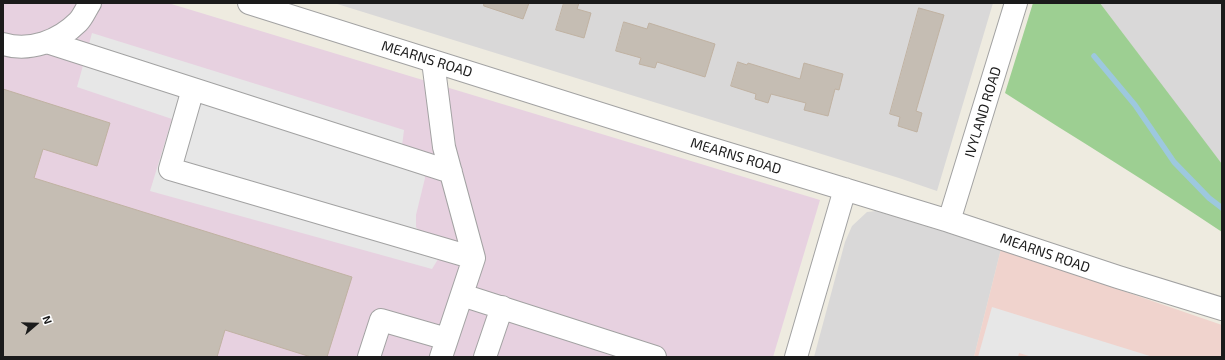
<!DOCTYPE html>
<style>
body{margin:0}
#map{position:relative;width:1225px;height:360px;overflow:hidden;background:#eeebe0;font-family:"Exo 2",sans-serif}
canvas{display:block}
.frame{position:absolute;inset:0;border:4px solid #1b1b1b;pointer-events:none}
.north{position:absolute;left:16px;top:304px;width:40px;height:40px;-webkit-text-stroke:3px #fff;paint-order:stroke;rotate:70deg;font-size:11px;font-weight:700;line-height:16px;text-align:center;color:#1b1b1b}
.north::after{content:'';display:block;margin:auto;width:14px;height:18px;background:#1b1b1b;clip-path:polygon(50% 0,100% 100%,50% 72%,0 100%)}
</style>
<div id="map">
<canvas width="1225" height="360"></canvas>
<div class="frame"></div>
<div class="north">N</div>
</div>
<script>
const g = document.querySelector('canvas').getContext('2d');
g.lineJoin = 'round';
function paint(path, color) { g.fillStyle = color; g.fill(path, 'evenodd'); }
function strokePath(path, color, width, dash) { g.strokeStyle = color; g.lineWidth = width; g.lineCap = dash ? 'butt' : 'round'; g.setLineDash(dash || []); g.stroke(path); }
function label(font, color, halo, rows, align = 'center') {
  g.font = font + ' "Exo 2",sans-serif'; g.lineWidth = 3.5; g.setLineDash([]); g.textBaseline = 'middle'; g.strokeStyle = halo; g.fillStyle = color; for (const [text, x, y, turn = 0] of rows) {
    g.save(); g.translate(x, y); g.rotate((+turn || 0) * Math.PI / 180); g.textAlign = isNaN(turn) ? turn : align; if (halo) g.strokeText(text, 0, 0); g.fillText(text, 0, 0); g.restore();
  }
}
const residential = new Path2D(`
 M 334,3 L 993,3 L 937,191 L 899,178 Z
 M 1100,3 L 1222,3 L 1222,164 L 1195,130 Z
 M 876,211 L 1001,249 L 974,357 L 814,357 L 845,242 L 852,226 L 867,212 Z`);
const commercial = new Path2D(`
 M 1001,249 L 1222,325 L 1222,357 L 974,357 Z`);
const industrial = new Path2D(`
 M 3,3 L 168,3 L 820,200 L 773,357 L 3,357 Z`);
const forest = new Path2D(`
 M 1033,3 L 1100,3 L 1222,164 L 1222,232 C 1151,184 1077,139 1005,93 Z`);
const parking = new Path2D(`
 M 92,33 L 404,130 L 402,146 L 420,150 L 425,178 L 416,215 L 416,227 L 440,256 L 432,269 L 150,191 L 172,119 L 77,87 Z
 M 992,307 L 1153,357 L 1032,357 L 1019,353 L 1018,357 L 978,357 Z`);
const stream = new Path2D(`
 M 1094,56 L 1135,105 L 1174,162 L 1209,198 L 1222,208`);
const building = new Path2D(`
 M 484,3 L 529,3 L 523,19 L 484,6 Z
 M 564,3 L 579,3 L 577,9 L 591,13 L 584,38 L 556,30 Z
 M 919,8 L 944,15 L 916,111 L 922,113 L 917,132 L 898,126 L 900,117 L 890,114 Z
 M 624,22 L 647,29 L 649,23 L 715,44 L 705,77 L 657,62 L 655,68 L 639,64 L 641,58 L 616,51 Z
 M 738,62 L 747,65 L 748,63 L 800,79 L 804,63 L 843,74 L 839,90 L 835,89 L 828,116 L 804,110 L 806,103 L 771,94 L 768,103 L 755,99 L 756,94 L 731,86 Z
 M 3,89 L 110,123 L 97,166 L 43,149 L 34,178 L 352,277 L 327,357 L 311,357 L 225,330 L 217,357 L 3,357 Z`);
const minor = new Path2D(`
 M 249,3 L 693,143 L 949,221 L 1118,277 L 1222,309
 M 47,42 L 451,172
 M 3,44 C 30,52 59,41 78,22 C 83,17 86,9 90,3
 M 433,61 L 444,147 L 474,258 L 441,357
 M 193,89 L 170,169 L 474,258
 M 949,221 L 1016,3
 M 462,295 L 655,357
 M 369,357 L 381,320 L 447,339
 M 485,357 L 502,307
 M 796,357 L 845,189`);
const streetNames = [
 ["MEARNS ROAD",427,59,17],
 ["IVYLAND ROAD",983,112,-73],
 ["MEARNS ROAD",736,156,17],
 ["MEARNS ROAD",1045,253,19]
];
paint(residential, '#d9d8d8');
paint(commercial, '#f0d3cd');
paint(industrial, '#e7d1e0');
paint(forest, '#9dcf92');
paint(parking, '#e7e7e7');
strokePath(stream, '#9dc8de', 5.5);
paint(building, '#c5bdb3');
strokePath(building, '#c0b2a2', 1);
strokePath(minor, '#a2a2a2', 24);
strokePath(minor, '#fff', 22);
label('14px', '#1b1b1b', '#fff', streetNames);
</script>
